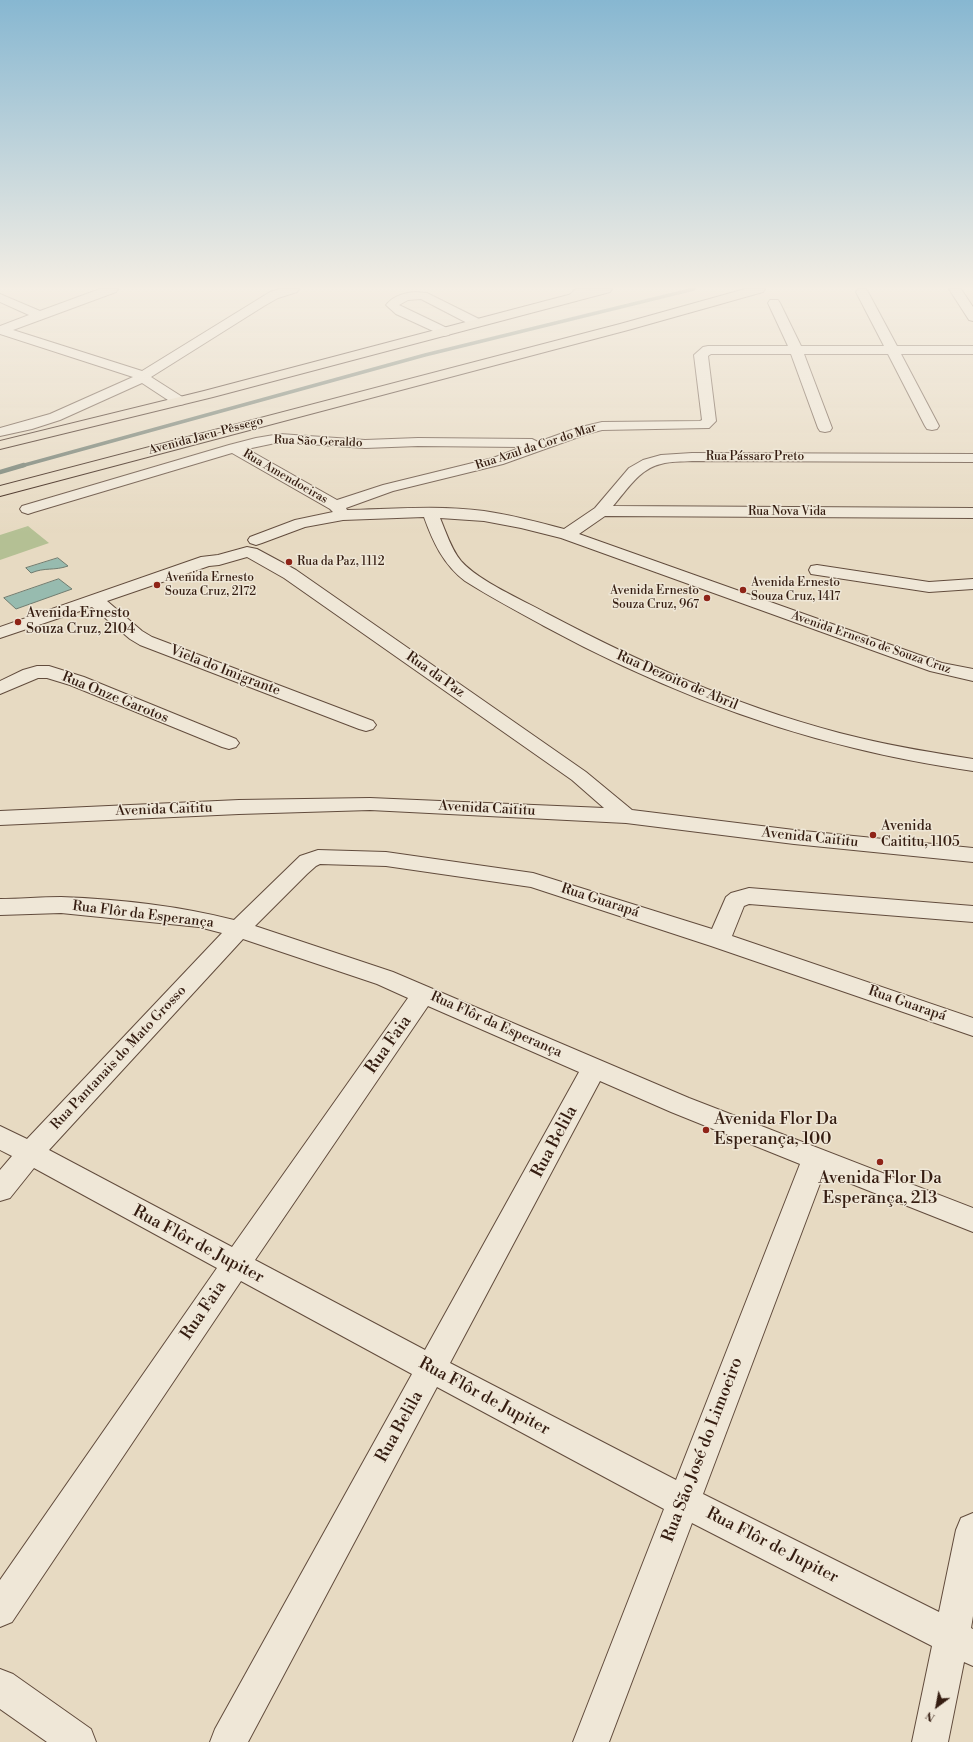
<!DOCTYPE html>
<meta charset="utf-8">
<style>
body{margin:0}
#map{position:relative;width:973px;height:1742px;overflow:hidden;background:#e7dac2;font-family:"Libre Bodoni",serif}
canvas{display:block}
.north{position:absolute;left:917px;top:1686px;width:40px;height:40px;-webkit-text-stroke:3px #efe7d7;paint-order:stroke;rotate:212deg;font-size:11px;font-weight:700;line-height:16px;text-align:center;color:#351d11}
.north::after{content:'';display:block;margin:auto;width:14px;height:18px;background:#351d11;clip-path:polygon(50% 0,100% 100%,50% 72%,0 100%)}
</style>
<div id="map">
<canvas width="973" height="1742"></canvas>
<div class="north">N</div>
</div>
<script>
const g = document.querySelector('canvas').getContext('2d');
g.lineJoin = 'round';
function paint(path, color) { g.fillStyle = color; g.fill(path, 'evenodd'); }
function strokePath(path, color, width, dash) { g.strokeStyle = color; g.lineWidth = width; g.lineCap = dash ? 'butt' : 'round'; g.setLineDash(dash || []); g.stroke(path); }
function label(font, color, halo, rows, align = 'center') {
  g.font = font + ' "Libre Bodoni",serif'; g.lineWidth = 3; g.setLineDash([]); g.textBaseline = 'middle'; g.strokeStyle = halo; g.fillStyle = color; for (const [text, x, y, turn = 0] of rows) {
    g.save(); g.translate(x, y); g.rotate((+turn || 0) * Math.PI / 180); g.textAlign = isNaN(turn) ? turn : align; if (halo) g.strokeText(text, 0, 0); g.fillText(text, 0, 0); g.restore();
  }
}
const green = new Path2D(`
 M 28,526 L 49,543 L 0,560 L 0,535 Z`);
const water = new Path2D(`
 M 58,558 L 68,566 C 54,571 45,567 31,573 L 26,568 Z
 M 59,579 L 72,589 L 16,609 L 4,598 Z`);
const streamFar1 = new Path2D(`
 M 21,466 L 425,355 L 694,289`);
const stream = new Path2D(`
 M 0,472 L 24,465`);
const minor = new Path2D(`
 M 100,289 L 118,289 L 116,292 L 13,330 L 142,371 L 270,292 L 280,289 L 299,289 L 297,292 L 278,298 L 264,306 L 151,377 L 184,398 L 186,401 L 184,404 L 179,405 L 174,404 L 142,383 L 60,420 L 32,429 L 0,436 L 0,428 L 50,414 L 133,377 L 0,334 L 0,326 L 29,315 L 0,302 L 0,294 L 40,311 Z
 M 576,289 L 590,289 L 576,301 L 568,301 L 566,298 Z
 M 858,289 L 866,289 L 868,292 L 897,346 L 973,346 L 973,354 L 901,354 L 939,426 L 937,429 L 932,430 L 927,429 L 925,426 L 888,354 L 804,354 L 832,428 L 830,431 L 825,432 L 820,431 L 818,428 L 791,354 L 711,354 L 708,356 L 716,421 L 709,428 L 602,430 L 587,434 L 503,464 L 393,491 L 346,508 L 347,510 C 393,509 439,505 484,511 C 511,515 538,522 564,529 L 595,508 L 629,468 L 643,460 L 661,455 L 692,453 L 973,454 L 973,462 L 692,461 C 682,462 671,461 661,464 C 639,469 627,490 613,506 L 973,508 L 973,518 L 605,516 L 579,534 L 942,663 L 973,669 L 973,681 L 930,671 L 561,538 L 521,528 L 484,521 L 440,518 C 446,532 451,549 461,561 C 480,582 521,599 546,613 C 646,666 750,712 860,738 C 897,747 935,753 973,759 L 973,771 C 933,765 894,758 854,748 C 746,722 642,679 544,626 C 517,611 490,597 465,581 C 443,564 433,542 424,517 L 343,520 L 305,527 L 262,543 L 256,545 L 250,543 L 248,540 L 250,537 L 295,520 L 333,512 L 330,509 L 232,453 L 34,512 L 28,514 L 22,512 L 20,509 L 22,506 L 229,445 L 256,438 L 280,434 L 365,440 L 418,438 L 532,439 L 538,442 L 577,428 L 602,422 L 700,421 L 702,420 L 694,355 L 703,347 L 708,346 L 788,346 L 768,303 L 770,300 L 778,300 L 780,303 L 801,346 L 884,346 L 856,292 ZM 280,442 L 365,448 L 418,446 L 522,447 L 493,458 L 383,485 L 337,500 L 247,449 Z
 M 949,289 L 961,289 L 973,307 L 973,321 L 969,320 Z
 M 415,292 L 427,293 L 481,320 L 483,323 L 481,326 L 473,326 L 421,299 L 408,300 L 399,305 L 449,329 L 450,332 L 449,335 L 444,336 L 396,314 L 386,305 C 393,296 404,293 415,292 Z
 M 247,547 L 257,549 L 296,570 L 586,772 L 632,810 L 794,830 L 973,848 L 973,862 L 794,844 L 626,823 L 370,810 L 239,814 L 0,825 L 0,811 L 239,800 L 370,798 L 604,808 L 572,780 L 284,578 L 247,557 L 219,565 L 209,566 L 107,601 L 142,631 L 152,637 L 373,721 L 376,725 L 373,729 L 366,731 L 359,729 L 140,645 L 130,639 L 92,607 L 0,638 L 0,627 L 201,557 L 218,555 Z
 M 817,565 L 929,582 L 973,579 L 973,589 L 929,592 L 811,574 L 809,570 L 811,566 Z
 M 37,666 L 49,666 L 84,677 L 236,739 L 239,743 L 236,747 L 229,749 L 222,747 L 70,685 L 47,678 L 38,678 L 0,694 L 0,681 L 23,670 Z
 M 318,850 L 386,852 L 533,873 L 712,929 L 726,897 L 731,893 L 749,888 L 973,906 L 973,922 L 749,904 L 744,906 L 732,936 L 973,1018 L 973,1036 L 711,946 L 531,887 L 386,866 L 320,864 L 316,866 L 307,874 L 255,926 L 393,972 L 689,1098 L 973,1208 L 973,1232 L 824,1173 L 703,1494 L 939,1612 L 956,1530 L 961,1518 L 973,1513 L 973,1616 L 971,1628 L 973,1629 L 973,1666 L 964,1662 L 948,1742 L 912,1742 L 932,1646 L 692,1523 L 609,1742 L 573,1742 L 664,1509 L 437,1387 L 248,1742 L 210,1742 L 215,1729 L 412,1374 L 241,1281 L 12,1622 L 0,1627 L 0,1580 L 217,1268 L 34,1168 L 10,1198 L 0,1201 L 0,1170 L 12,1156 L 0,1150 L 0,1126 L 27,1139 L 222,933 L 199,927 L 61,913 L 0,915 L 0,899 C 20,899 41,897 61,897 C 118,899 179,906 234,920 L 300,856 ZM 243,939 L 377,984 L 408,998 L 232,1247 L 49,1150 ZM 428,1006 L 579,1072 L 425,1350 L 255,1260 ZM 600,1081 L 671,1112 L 800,1164 L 676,1480 L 450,1363 Z
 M 0,1669 L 13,1674 L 91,1729 L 96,1742 L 47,1742 L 0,1709 Z`);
const highway = new Path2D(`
 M 591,289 L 612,289 L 610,292 L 213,397 L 0,449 L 0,441 L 204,391 Z
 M 745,289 L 765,289 L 763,292 L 628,330 L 0,496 L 0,486 L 620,324 Z`);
const markers = [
 [289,562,4,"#8f2418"],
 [157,585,4,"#8f2418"],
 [743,590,4,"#8f2418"],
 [707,598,4,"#8f2418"],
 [18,622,4,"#8f2418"],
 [873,835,4,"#8f2418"],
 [706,1130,4,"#8f2418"],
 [880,1162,4,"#8f2418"]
];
const farStreetnames = [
 ["Avenida Jacu-Pêssego",206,436,-15],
 ["Rua São Geraldo",318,442,2],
 ["Rua Azul da Cor do Mar",536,447,-18],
 ["Rua Pássaro Preto",755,457],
 ["Rua Amendoeiras",285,477,30],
 ["Rua Nova Vida",787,512],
 ["Avenida Ernesto de Souza Cruz",871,643,19]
];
const farPoinames = [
 ["Rua da Paz, 1112",297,562],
 ["Avenida Ernesto",165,578],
 ["Souza Cruz, 2172",165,592],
 ["Avenida Ernesto",751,583],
 ["Souza Cruz, 1417",751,597],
 ["Avenida Ernesto",699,591,"right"],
 ["Souza Cruz, 967",699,605,"right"]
];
const poiNames = [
 ["Avenida Ernesto",26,614],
 ["Souza Cruz, 2104",26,630],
 ["Avenida",881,827],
 ["Caititu, 1105",881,843]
];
const streetNames = [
 ["Viela do Imigrante",225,671,21],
 ["Rua da Paz",435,675,35],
 ["Rua Dezoito de Abril",677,681,23],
 ["Rua Onze Garotos",115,698,22],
 ["Avenida Caititu",487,809,3],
 ["Avenida Caititu",164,810,-2],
 ["Avenida Caititu",810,838,6],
 ["Rua Guarapá",600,901,18],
 ["Rua Flôr da Esperança",143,915,7],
 ["Rua Guarapá",907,1004,19],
 ["Rua Flôr da Esperança",496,1025,24],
 ["Rua Pantanais do Mato Grosso",119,1058,-47]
];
const nearStreetnames = [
 ["Rua Faia",389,1045,-55],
 ["Rua Belila",555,1142,-62],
 ["Rua Flôr de Jupiter",198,1245,28],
 ["Rua Faia",204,1311,-56],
 ["Rua Flôr de Jupiter",484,1397,28],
 ["Rua Belila",400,1427,-61],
 ["Rua São José do Limoeiro",703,1450,-69],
 ["Rua Flôr de Jupiter",772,1546,27]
];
const nearPoinames = [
 ["Avenida Flor Da",714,1120],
 ["Esperança, 100",714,1140],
 ["Avenida Flor Da",880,1179,"center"],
 ["Esperança, 213",880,1199,"center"]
];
paint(green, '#b4c094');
paint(water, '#97bbaf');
strokePath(water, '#707c70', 1);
strokePath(streamFar1, '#707c70', 3.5);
strokePath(stream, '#707c70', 4.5);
strokePath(minor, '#624c3d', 2);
strokePath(highway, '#351d11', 2);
paint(minor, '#efe7d7');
paint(highway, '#e7dac2');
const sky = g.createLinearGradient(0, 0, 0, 533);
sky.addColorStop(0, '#87b7d1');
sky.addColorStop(0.54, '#f4eee4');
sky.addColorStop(1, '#f4eee400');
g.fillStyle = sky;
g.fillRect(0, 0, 973, 533);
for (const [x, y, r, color] of markers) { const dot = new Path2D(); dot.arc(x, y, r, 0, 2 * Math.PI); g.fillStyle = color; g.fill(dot); strokePath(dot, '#efe7d7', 1.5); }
label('12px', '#351d11', '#efe7d7', farStreetnames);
label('12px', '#351d11', '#efe7d7', farPoinames, 'left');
label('14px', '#351d11', '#efe7d7', poiNames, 'left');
label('14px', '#351d11', '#efe7d7', streetNames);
label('17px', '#351d11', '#efe7d7', nearStreetnames);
label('17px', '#351d11', '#efe7d7', nearPoinames, 'left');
</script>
